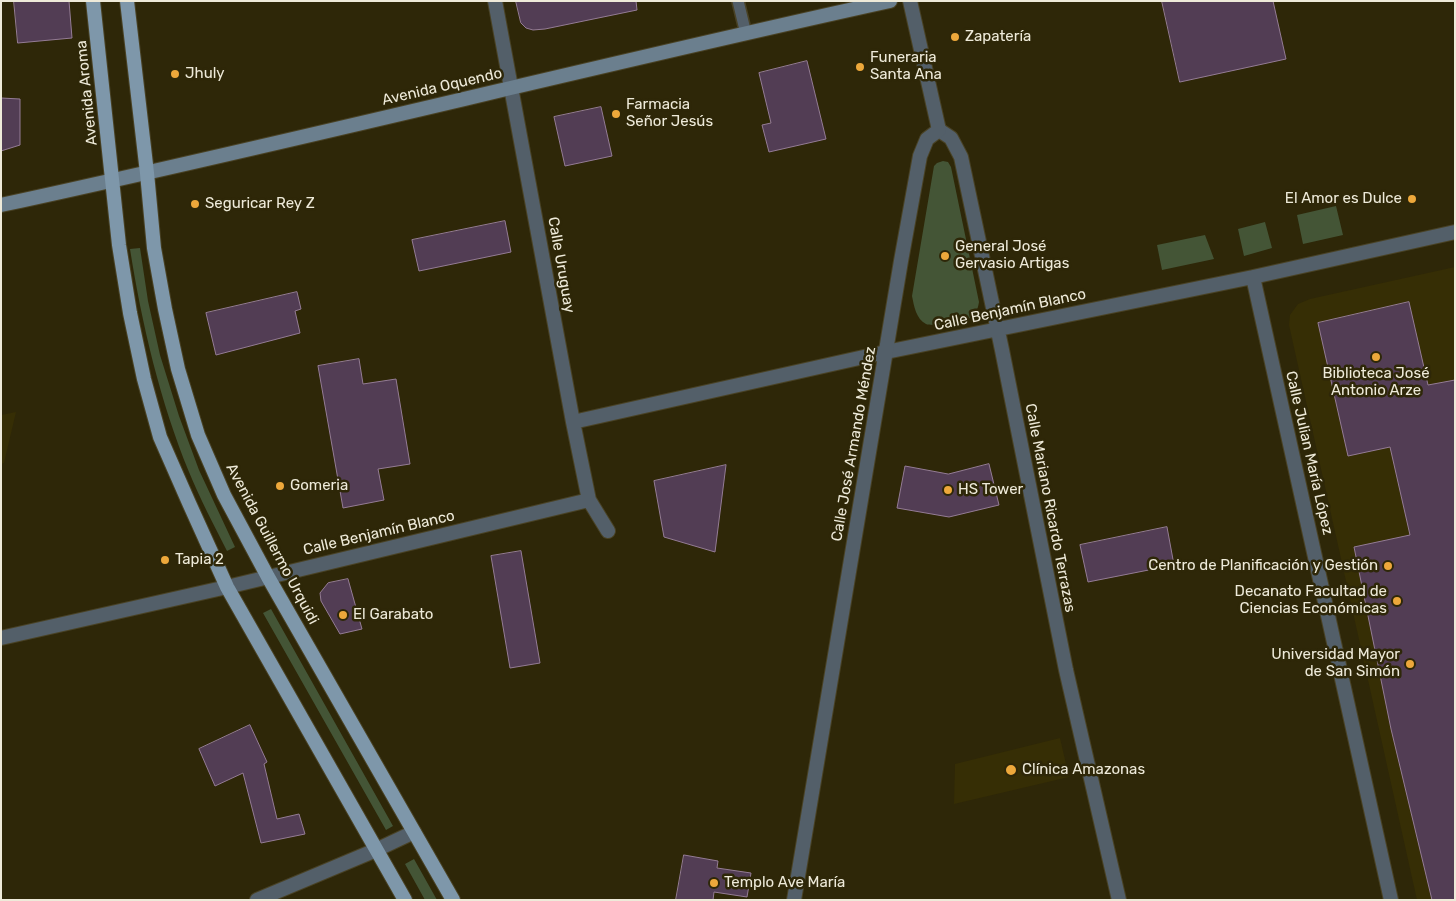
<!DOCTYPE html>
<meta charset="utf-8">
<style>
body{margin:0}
#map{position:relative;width:1456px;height:901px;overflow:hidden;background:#2e2708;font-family:Rubik,sans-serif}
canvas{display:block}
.frame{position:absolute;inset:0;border:2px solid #eeead9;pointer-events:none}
</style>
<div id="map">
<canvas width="1456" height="901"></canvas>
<div class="frame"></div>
</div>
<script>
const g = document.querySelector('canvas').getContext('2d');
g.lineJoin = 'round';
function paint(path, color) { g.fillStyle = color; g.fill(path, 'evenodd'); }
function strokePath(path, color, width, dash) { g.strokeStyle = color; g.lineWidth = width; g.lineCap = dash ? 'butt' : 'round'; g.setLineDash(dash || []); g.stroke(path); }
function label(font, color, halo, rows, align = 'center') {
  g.font = font + ' Rubik,sans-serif'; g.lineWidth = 5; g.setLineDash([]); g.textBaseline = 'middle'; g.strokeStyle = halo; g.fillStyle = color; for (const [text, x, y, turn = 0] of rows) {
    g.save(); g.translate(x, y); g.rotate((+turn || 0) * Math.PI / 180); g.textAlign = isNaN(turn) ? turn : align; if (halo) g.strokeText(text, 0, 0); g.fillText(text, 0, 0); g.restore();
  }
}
const built = new Path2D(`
 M 1455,267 L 1455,900 L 1417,900 L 1289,325 L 1290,315 L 1298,304 L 1310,299 Z
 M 16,412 L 4,463 L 1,464 L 1,415 Z
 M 1060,738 L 1069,777 L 954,804 L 955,764 Z`);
const green = new Path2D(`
 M 943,161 L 948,162 L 951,167 L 979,302 C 978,307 977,313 973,316 C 968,322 933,327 926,324 C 916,319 914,306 912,296 L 934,166 L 937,163 Z
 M 1336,206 L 1343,235 L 1303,244 L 1297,215 Z
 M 1265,222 L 1272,248 L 1244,256 L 1238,229 Z
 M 1205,235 L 1214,259 L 1162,270 L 1157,245 Z
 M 140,248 L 148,301 L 160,355 L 179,416 L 199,470 L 235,547 L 227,551 C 214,525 200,499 189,472 C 160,401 142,325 130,249 Z
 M 271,609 L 393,826 L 386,830 L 263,613 Z
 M 414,859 L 437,900 L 425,900 L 405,864 Z`);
const building = new Path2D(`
 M 14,1 L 69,1 L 72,38 L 18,43 Z
 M 516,1 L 636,1 L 637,10 L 545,29 L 533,30 L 526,28 L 521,23 Z
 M 1162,1 L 1273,1 L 1286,59 L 1180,82 Z
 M 807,61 L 826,139 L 769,152 L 762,125 L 771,123 L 759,73 Z
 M 1,98 L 20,99 L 20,145 L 1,151 Z
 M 601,107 L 612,156 L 565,166 L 554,117 Z
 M 505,221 L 511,252 L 419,271 L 412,240 Z
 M 297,292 L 301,309 L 295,311 L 300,333 L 216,355 L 206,313 Z
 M 1409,302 L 1428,385 L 1455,380 L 1455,900 L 1432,900 L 1391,729 L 1354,547 L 1410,535 L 1390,447 L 1348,456 L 1318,323 Z
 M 359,359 L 363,384 L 396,379 L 410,464 L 378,469 L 384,500 L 343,508 L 318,366 Z
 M 989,464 L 999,505 L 949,517 L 897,508 L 905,466 L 948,474 Z
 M 726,465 L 715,552 L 664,537 L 654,481 Z
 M 1167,527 L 1174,565 L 1088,582 L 1080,545 Z
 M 521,551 L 540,663 L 510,668 L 491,556 Z
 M 348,579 L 362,629 L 340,634 L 321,601 L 320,593 L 328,583 Z
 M 250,725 L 267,762 L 264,764 L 277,819 L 299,814 L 305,834 L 261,843 L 243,773 L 215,786 L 199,749 Z
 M 684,855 L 718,861 L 717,868 L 751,873 L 747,897 L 714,892 L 713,900 L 676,900 Z`);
const service = new Path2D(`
 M 738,1 L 746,34`);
const minor = new Path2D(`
 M 495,1 L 573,422 L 589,500 L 608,531
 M 939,130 L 951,138 L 961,157 L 1002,350 L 1066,670 L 1119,900
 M 1253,277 L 1391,900
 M 573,422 L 886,352 L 1253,277 L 1455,232
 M 1,638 L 227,587 L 589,500
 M 257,900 L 376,850 L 414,832`);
const tertiary = new Path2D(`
 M 794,900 L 901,261 L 920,156 L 927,139 L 939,130 L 910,1`);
const secondary = new Path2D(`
 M 1,205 C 298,141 593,66 890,1`);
const primary = new Path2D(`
 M 93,1 L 119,245 L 130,313 L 144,379 L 160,437 L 189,503 L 227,587 L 405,900
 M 127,1 L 147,173 L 154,248 L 165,309 L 178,369 L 198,435 L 224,495 L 268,577 L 453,900`);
const markers = [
 [955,37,5,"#eda83b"],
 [860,67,5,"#eda83b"],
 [175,74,5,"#eda83b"],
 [616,114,5,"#eda83b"],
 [1412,199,5,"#eda83b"],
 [195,204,5,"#eda83b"],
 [945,256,5,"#eda83b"],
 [1376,357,5,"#eda83b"],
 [280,486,5,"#eda83b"],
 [948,490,5,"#eda83b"],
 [165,560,5,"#eda83b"],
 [1388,566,5,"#eda83b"],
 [1397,601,5,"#eda83b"],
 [343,615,5,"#eda83b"],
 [1410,664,5,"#eda83b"],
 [1011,770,6,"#eda83b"],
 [714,883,5,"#eda83b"]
];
const poiNames = [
 ["Zapatería",965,37],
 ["Funeraria",870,58],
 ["Santa Ana",870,75],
 ["Jhuly",185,74],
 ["Farmacia",626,105],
 ["Señor Jesús",626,122],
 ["El Amor es Dulce",1402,199,"right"],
 ["Seguricar Rey Z",205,204],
 ["General José",955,247],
 ["Gervasio Artigas",955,264],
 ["Biblioteca José",1376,374,"center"],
 ["Antonio Arze",1376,391,"center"],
 ["Gomeria",290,486],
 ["HS Tower",958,490],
 ["Tapia 2",175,560],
 ["Centro de Planificación y Gestión",1378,566,"right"],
 ["Decanato Facultad de",1387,592,"right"],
 ["Ciencias Económicas",1387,609,"right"],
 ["El Garabato",353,615],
 ["Universidad Mayor",1400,655,"right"],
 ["de San Simón",1400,672,"right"],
 ["Clínica Amazonas",1022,770],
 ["Templo Ave María",724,883]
];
const streetNames = [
 ["Avenida Oquendo",442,87,-13],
 ["Avenida Aroma",87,93,-96],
 ["Calle Uruguay",561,265,80],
 ["Calle Benjamín Blanco",1010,310,-12],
 ["Calle José Armando Méndez",854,444,-80],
 ["Calle Julian María López",1309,453,77],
 ["Calle Mariano Ricardo Terrazas",1050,508,79],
 ["Calle Benjamín Blanco",379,533,-13],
 ["Avenida Guillermo Urquidi",272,544,62]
];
paint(built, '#362e05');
paint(green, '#445536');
paint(building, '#523d54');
strokePath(building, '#947c95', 1);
strokePath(service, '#494225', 14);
strokePath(minor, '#494225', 16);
strokePath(tertiary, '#494225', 16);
strokePath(secondary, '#494225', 16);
strokePath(primary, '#494225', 16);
strokePath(service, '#535f69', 11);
strokePath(minor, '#535f69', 14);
strokePath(tertiary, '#535f69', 14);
strokePath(secondary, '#6b7f8e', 14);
strokePath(primary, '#7e97aa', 14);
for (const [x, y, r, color] of markers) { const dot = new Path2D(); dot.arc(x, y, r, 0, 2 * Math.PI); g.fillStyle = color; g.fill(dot); strokePath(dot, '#2e2708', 2); }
label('15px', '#eeead9', '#2e2708', poiNames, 'left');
label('15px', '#eeead9', '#2e2708', streetNames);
</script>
